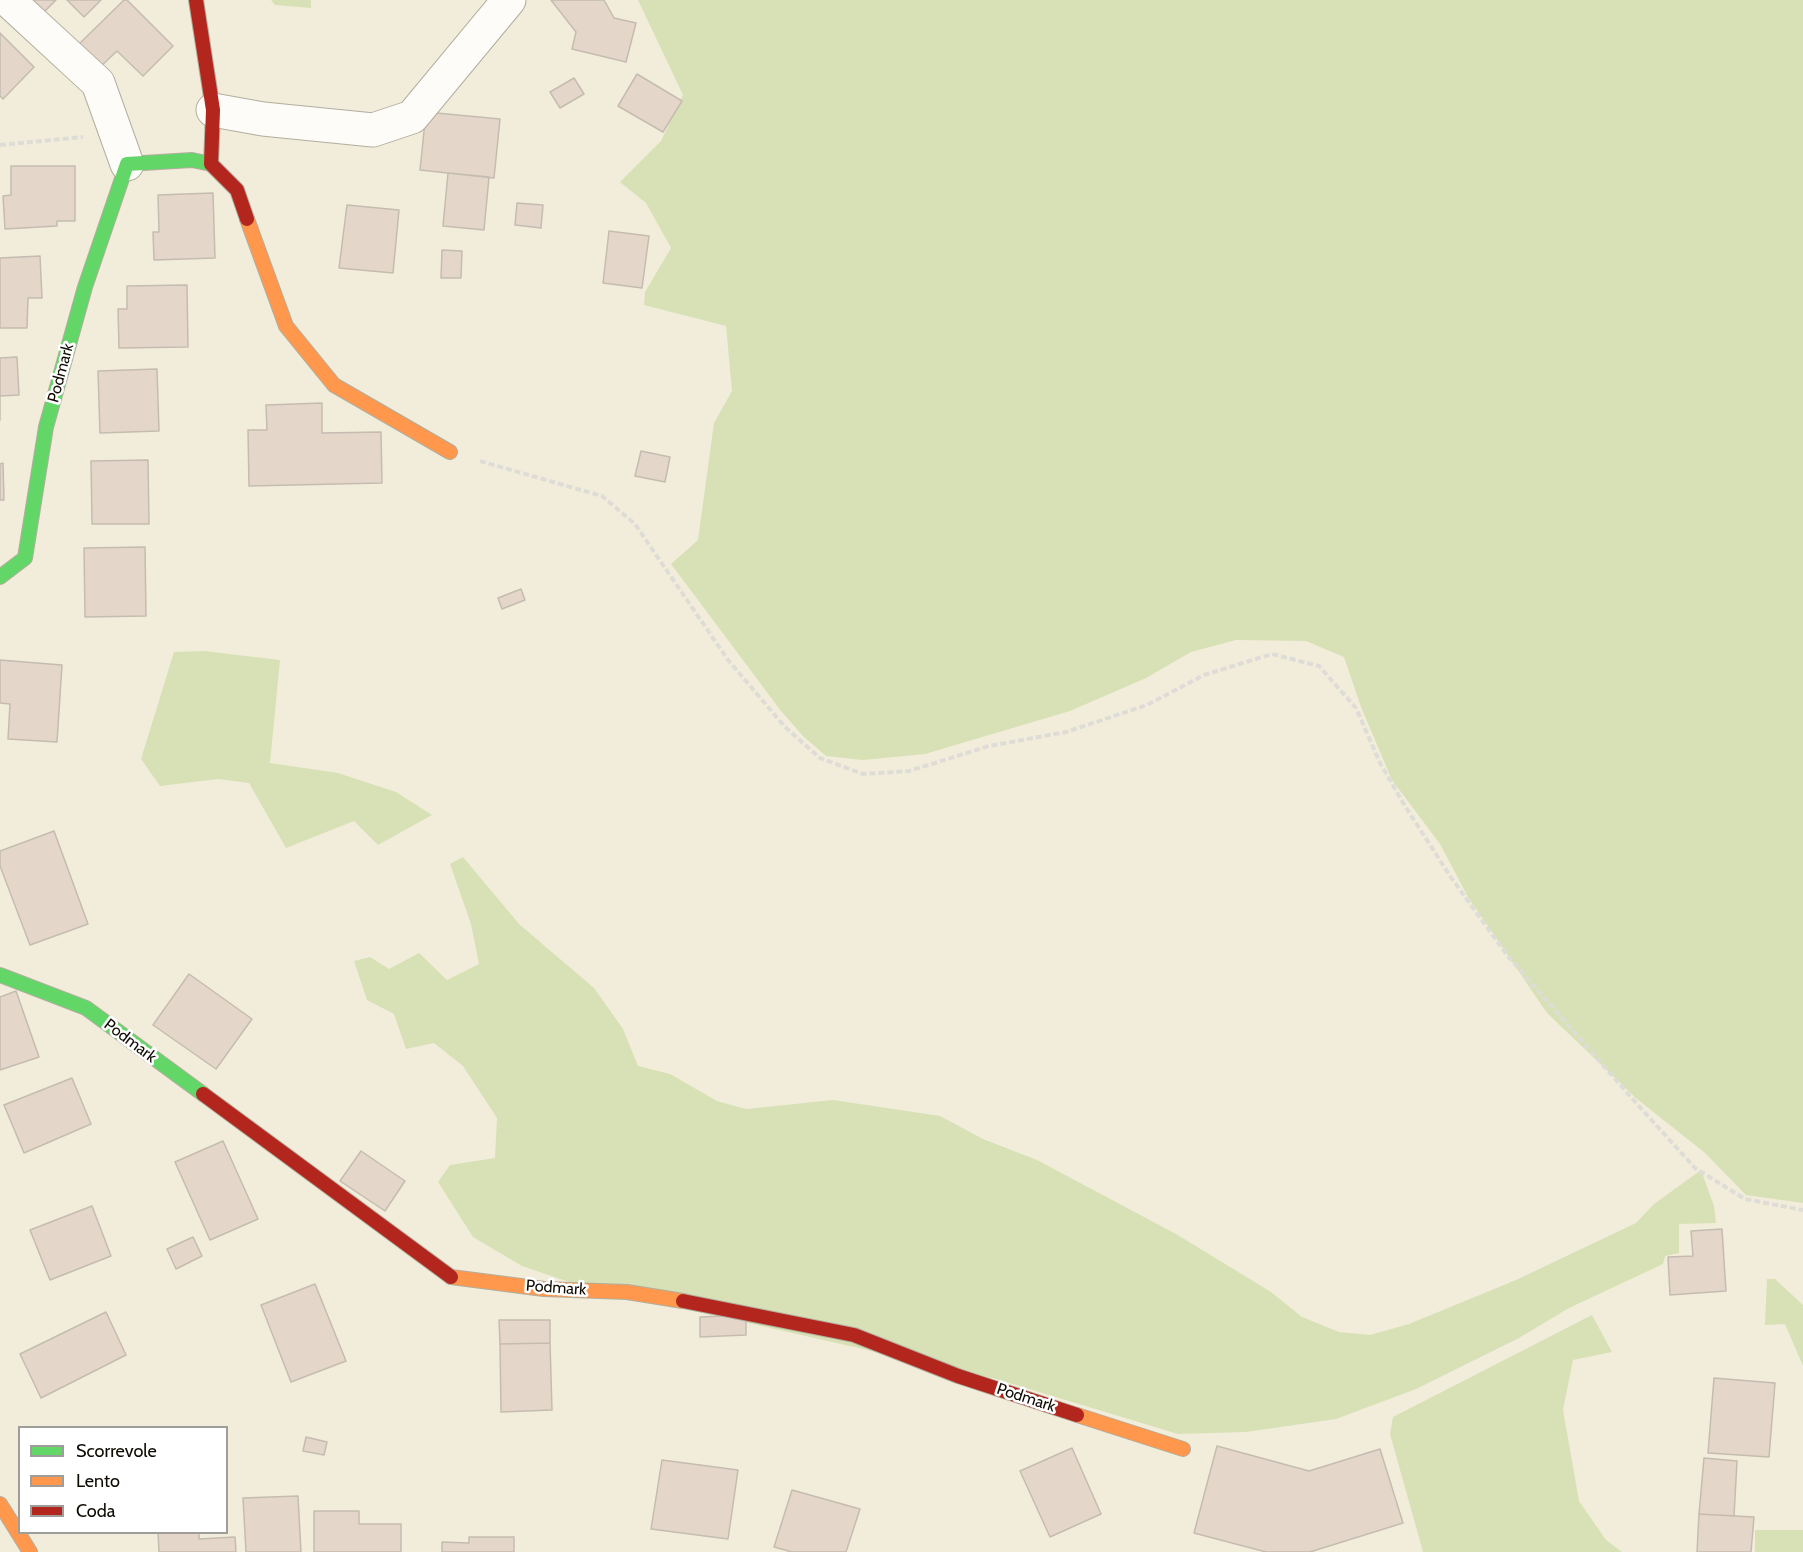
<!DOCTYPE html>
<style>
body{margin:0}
#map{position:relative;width:1803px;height:1552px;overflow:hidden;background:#f2edda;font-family:Cabin,sans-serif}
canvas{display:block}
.legend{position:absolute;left:18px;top:1426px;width:210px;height:108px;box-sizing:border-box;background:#fff;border:2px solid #9f9d9a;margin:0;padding:8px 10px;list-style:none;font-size:18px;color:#0f0b02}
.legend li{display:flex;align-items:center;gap:12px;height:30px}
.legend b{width:30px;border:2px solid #9f9d9a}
</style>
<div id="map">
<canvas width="1803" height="1552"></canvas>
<ul class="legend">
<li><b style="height:8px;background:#63d668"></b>Scorrevole</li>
<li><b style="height:8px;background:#ff974d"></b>Lento</li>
<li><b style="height:8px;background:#b3261e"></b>Coda</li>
</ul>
</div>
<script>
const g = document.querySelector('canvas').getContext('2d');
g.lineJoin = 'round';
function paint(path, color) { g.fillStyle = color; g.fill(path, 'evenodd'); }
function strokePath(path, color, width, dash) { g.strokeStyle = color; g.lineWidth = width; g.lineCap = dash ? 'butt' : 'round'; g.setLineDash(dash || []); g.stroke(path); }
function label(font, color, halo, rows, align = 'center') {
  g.font = font + ' Cabin,sans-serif'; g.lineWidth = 5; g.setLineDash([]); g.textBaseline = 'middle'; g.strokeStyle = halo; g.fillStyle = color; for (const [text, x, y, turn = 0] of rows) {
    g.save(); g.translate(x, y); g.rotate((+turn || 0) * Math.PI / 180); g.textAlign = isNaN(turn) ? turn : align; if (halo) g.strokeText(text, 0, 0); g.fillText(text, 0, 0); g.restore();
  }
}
const green = new Path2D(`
 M 271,0 L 311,0 L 311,8 L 275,5 Z
 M 638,0 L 1803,0 L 1803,1203 L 1746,1195 L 1705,1153 L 1637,1099 L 1547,1013 L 1468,897 L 1440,844 L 1392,780 L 1361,707 L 1344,657 L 1306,641 L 1236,640 L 1191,652 L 1146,678 L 1070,711 L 925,754 L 863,760 L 826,756 L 803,736 L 781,711 L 671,564 L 698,540 L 714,423 L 732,391 L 726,326 L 644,305 L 645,292 L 671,248 L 646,203 L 620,182 L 661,141 L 683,95 Z
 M 204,651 L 280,660 L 270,763 L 338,773 L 396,792 L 432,815 L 378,845 L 354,821 L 286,848 L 249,783 L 218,779 L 160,786 L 141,759 L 174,652 Z
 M 463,857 L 519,924 L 594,988 L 623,1029 L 638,1066 L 670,1074 L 717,1101 L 746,1109 L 833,1100 L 940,1116 L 983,1139 L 1037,1160 L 1176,1234 L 1271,1292 L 1302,1317 L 1339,1332 L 1370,1335 L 1409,1324 L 1516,1280 L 1636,1223 L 1654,1204 L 1701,1170 L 1714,1206 L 1716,1223 L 1679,1224 L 1679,1253 L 1665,1256 L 1663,1264 L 1569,1308 L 1519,1338 L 1416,1389 L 1336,1419 L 1246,1432 L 1178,1434 L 996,1379 L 575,1284 L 522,1266 L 473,1237 L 438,1182 L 450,1165 L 495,1158 L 497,1118 L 463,1066 L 434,1043 L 406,1049 L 394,1014 L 367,1000 L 354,961 L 370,957 L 389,969 L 419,953 L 447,980 L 479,964 L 471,924 L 450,864 Z
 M 1767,1279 L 1775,1279 L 1803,1305 L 1803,1366 L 1785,1324 L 1765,1325 Z
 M 1592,1315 L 1612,1352 L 1573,1360 L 1563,1410 L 1579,1501 L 1606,1540 L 1622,1552 L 1423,1552 L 1390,1434 L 1393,1417 Z
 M 1755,1530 L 1803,1530 L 1803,1552 L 1755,1552 Z`);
const building = new Path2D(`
 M 28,0 L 56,0 L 42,14 Z
 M 67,0 L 101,0 L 84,17 Z
 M 124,0 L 127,0 L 173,46 L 143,76 L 117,51 L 98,69 L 76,47 Z
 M 551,0 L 604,0 L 614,18 L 636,23 L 626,62 L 572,49 L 576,32 Z
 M 0,33 L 34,67 L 3,99 L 0,96 Z
 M 637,74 L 682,101 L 663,132 L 618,106 Z
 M 574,78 L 584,94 L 560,108 L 550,92 Z
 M 426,112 L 500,119 L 494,178 L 420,170 Z
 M 11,166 L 75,166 L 75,221 L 57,221 L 57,226 L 5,229 L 3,196 L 11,195 Z
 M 448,173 L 489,177 L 484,230 L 443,226 Z
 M 213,193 L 215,258 L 154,260 L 153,232 L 159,232 L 158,195 Z
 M 517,203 L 543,205 L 541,228 L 515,225 Z
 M 347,205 L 399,210 L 393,273 L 339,268 Z
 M 609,231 L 649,236 L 642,288 L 603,283 Z
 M 442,250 L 462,251 L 461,278 L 441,278 Z
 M 40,256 L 42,298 L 28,298 L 27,328 L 0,328 L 0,258 Z
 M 187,285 L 188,347 L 119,348 L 118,309 L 127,309 L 127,286 Z
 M 17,357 L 19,395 L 0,396 L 0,420 L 0,358 Z
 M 157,369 L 159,431 L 100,433 L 98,371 Z
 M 322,403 L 322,433 L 381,432 L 382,483 L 249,486 L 248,430 L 267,430 L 266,405 Z
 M 641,451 L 670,457 L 665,482 L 635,476 Z
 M 148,460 L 149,524 L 92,524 L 91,461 Z
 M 3,463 L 4,500 L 0,500 L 0,464 Z
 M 145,547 L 146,616 L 85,617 L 84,548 Z
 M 521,589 L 525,600 L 502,609 L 498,598 Z
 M 0,660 L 62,665 L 57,742 L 8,739 L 10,704 L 0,703 Z
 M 54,831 L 88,924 L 30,945 L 0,866 L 0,851 Z
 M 189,974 L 252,1019 L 216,1069 L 153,1025 Z
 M 16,991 L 39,1057 L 0,1070 L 0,997 Z
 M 72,1078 L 91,1124 L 24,1153 L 4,1105 Z
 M 223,1141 L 258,1219 L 210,1240 L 175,1162 Z
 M 361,1151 L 405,1181 L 385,1211 L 340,1181 Z
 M 92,1206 L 111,1256 L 50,1280 L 30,1230 Z
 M 1722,1229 L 1726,1291 L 1670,1295 L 1668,1257 L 1693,1256 L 1691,1231 Z
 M 193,1237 L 202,1256 L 176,1269 L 167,1249 Z
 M 315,1284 L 346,1361 L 291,1382 L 261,1305 Z
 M 106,1312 L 126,1355 L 41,1398 L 20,1354 Z
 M 746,1315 L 746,1335 L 700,1337 L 700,1317 Z
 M 499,1320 L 550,1320 L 550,1343 L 500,1344 Z
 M 550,1343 L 552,1410 L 501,1412 L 500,1344 Z
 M 1714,1378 L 1775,1383 L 1769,1457 L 1708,1453 Z
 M 306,1437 L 327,1442 L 324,1455 L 303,1451 Z
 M 1217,1446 L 1309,1471 L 1380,1449 L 1403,1523 L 1310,1552 L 1266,1552 L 1194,1533 Z
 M 1072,1448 L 1101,1514 L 1050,1537 L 1020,1471 Z
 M 1704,1458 L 1737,1461 L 1734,1516 L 1699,1514 Z
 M 662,1460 L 738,1470 L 728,1539 L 651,1529 Z
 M 792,1490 L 860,1509 L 846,1552 L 792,1552 L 774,1547 Z
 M 298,1496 L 301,1552 L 246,1552 L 243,1498 Z
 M 314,1511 L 359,1511 L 359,1524 L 401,1524 L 401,1552 L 314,1552 Z
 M 1699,1514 L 1754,1517 L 1751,1552 L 1697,1552 Z
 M 158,1532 L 199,1532 L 199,1539 L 235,1537 L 236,1552 L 159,1552 Z
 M 469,1537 L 514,1537 L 514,1552 L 442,1552 L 442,1542 L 469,1543 Z`);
const path = new Path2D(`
 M 0,145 L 83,137
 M 480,461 L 602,496 L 635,524 L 728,660 L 785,727 L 820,758 L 863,774 L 909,771 L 989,746 L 1066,732 L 1147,705 L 1204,675 L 1272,654 L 1319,666 L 1356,708 L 1380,763 L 1405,806 L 1450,876 L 1507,955 L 1637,1104 L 1695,1168 L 1745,1199 L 1803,1210`);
const street = new Path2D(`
 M 8,0 L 98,83 L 127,164
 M 213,110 L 263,119 L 373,130 L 412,117 L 509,0`);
const fast = new Path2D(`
 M 0,577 L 25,558 L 46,427 L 85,287 L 127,164 L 192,160 L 211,164
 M 0,975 L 86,1008 L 203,1094`);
const slow = new Path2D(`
 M 247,219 L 286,326 L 334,385 L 450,452
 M 451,1277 L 544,1289 L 627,1292 L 683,1301
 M 1077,1415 L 1183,1449
 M 0,1504 L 30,1552`);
const jam = new Path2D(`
 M 196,0 L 213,110 L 211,164 L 237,190 L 247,219
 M 203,1094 L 451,1277
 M 683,1301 L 854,1335 L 958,1376 L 1077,1415`);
const streetNames = [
 ["Podmark",61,373,-75],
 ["Podmark",130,1041,37],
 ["Podmark",556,1288,4],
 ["Podmark",1026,1398,18]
];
paint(green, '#d7e1b5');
paint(building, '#e5d6ca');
strokePath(building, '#c5bcb1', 1.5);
strokePath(street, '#b2ae9f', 35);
strokePath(fast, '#b2ae9f', 16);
strokePath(slow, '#b2ae9f', 16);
strokePath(jam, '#b2ae9f', 16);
strokePath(path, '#dedcd7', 4, [6, 3]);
strokePath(street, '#fdfcf9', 33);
strokePath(fast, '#63d668', 14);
strokePath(slow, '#ff974d', 14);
strokePath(jam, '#b3261e', 14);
label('16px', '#0f0b02', '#fff', streetNames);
</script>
